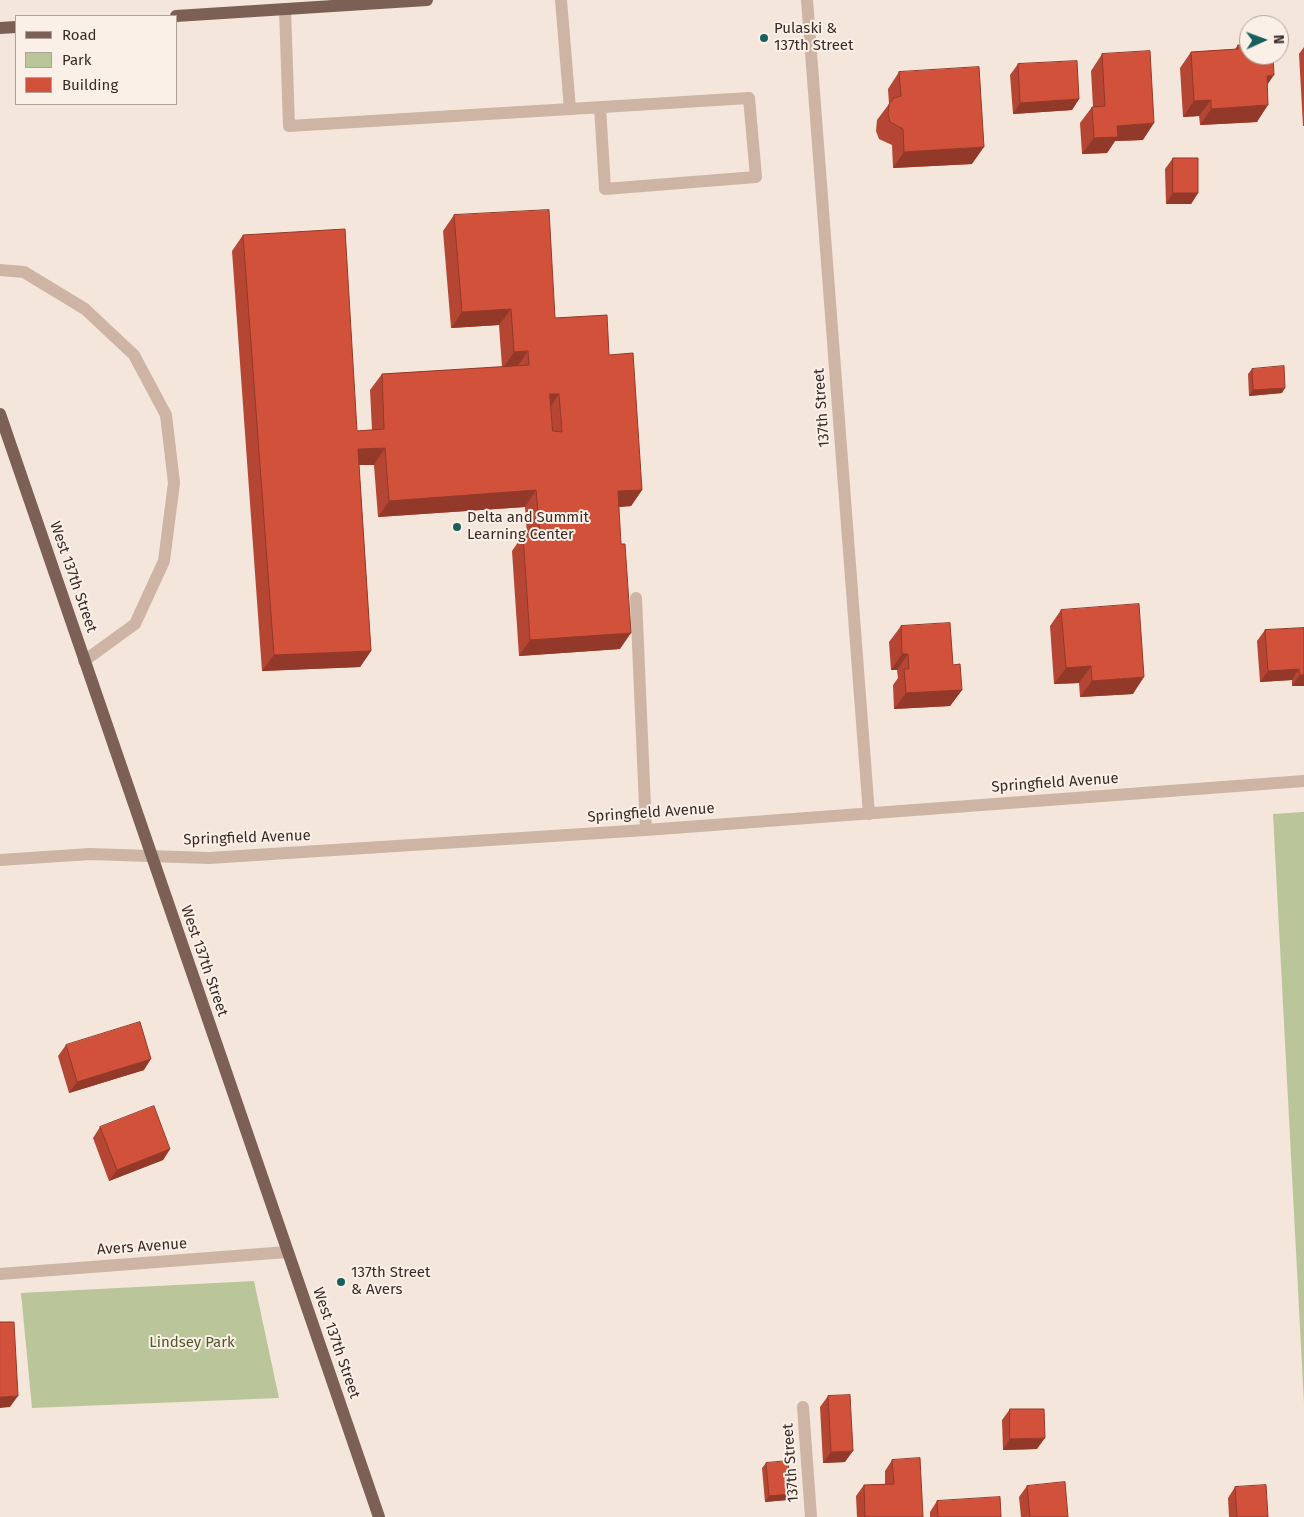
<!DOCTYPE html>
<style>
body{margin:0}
#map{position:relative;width:1304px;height:1517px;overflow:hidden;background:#f4e6da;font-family:"Fira Sans",sans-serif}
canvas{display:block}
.legend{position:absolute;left:15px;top:15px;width:162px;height:90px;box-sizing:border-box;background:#fbf0e7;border:1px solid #ada19a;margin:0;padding:6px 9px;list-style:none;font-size:15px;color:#392b27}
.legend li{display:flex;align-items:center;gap:10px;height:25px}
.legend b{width:25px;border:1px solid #ada19a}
.north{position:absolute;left:1239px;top:15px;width:50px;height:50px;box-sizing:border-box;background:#fbf0e7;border:1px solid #ada19a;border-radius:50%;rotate:88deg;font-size:14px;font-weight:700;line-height:20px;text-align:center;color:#392b27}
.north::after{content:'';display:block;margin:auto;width:18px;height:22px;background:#185f5d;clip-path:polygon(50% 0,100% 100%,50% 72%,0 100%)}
</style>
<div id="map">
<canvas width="1304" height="1517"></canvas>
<ul class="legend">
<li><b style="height:6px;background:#7c6056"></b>Road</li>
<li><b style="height:14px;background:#bac599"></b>Park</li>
<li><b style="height:14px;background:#d2513b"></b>Building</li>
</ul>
<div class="north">N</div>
</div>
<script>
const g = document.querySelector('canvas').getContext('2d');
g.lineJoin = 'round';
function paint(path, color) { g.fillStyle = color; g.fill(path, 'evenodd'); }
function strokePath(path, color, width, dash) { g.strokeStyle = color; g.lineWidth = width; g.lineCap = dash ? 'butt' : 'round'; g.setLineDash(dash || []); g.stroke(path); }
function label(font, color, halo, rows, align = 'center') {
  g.font = font + ' "Fira Sans",sans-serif'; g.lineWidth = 4; g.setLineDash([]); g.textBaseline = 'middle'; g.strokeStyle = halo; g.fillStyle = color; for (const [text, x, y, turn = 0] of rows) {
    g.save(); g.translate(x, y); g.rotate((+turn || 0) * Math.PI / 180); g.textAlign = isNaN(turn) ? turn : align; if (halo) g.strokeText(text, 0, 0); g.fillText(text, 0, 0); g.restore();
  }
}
const green = new Path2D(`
 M 1304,812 L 1304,1403 L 1273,814 Z
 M 254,1281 L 279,1398 L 32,1408 L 21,1293 Z`);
const minor = new Path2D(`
 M 807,0 L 869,814
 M 285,9 L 289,126 L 570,109 L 561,0
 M 570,109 L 749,98 L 756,177 L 605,189 L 600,107
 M 0,270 L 24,272 L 85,309 L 134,355 L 166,415 L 174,483 L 164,561 L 135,624 L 84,661
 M 636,598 L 646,830
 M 0,860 L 90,854 L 209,858 L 646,830 L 1304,781
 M 0,1274 L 287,1252
 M 803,1407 L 811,1517`);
const major = new Path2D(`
 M 176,16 L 427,0
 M 0,28 L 16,27
 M 0,414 L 379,1517`);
const wall = new Path2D(`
 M 1238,45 L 1267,85 L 1257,122 L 1200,125 L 1199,116 L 1183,117 L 1180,68 L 1191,52 L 1235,49 Z
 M 1304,47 L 1304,126 L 1303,126 L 1299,54 Z
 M 1102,54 L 1143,140 L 1115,141 L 1107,153 L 1082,154 L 1080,123 L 1092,107 L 1093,107 L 1091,71 Z
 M 1018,64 L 1079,99 L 1072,110 L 1013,114 L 1010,75 Z
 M 899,72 L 972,164 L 893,168 L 892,145 L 879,139 L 876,131 L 877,120 L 889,104 L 888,89 Z
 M 1173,158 L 1198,193 L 1191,204 L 1166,204 L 1165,169 Z
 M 454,215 L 555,318 L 609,355 L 642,490 L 631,506 L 619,507 L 620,649 L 519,656 L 512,551 L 523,535 L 527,535 L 525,507 L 378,517 L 374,465 L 359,465 L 371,651 L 360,667 L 262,671 L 232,251 L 243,235 L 357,431 L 372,430 L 370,390 L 382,374 L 502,367 L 499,325 L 451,328 L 443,231 Z
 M 1252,369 L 1282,393 L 1249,396 L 1248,374 Z
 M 1061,610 L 1133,694 L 1080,697 L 1079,683 L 1054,684 L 1050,626 Z
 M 901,626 L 962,690 L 950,706 L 894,709 L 893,685 L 898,678 L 897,670 L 891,670 L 889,642 Z
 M 1304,628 L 1304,686 L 1292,686 L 1292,680 L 1260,682 L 1257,641 L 1265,630 Z
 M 66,1045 L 144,1070 L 69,1093 L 58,1056 Z
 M 100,1127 L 170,1149 L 163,1160 L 109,1181 L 93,1138 Z
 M 828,1396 L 845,1462 L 823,1463 L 820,1407 Z
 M 1010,1409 L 1037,1449 L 1003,1450 L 1002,1420 Z
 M 892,1460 L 923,1517 L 857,1517 L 856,1496 L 864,1485 L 885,1484 L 885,1471 Z
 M 766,1463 L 787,1500 L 765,1502 L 762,1468 Z
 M 1027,1486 L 1068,1517 L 1021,1517 L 1019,1497 Z
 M 1235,1487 L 1268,1517 L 1229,1517 L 1228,1498 Z
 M 937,1501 L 1001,1517 L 930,1517 L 930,1512 Z`);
const shadedWall = new Path2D(`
 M 1274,75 L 1263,91 L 1267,76 Z
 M 1079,99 L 1072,110 L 1013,114 L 1020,103 Z
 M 1211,100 L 1199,116 L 1183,117 L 1194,101 Z
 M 1268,105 L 1257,122 L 1200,125 L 1211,109 Z
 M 1154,123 L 1143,140 L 1115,141 L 1107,153 L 1082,154 L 1094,138 L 1117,126 Z
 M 984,147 L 972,164 L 893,168 L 904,152 Z
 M 1173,193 L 1198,193 L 1191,204 L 1166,204 Z
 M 511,309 L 499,325 L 451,328 L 462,312 Z
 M 528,351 L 517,367 L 503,368 L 514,352 Z
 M 1285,388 L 1282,393 L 1249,396 L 1253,390 Z
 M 550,394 L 559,394 L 548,410 Z
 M 385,448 L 374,465 L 347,465 L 358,449 Z
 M 536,490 L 525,507 L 378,517 L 389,501 Z
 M 642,490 L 631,506 L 606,508 L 618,491 Z
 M 631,633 L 620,649 L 519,656 L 530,640 Z
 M 371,651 L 360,667 L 262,671 L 274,655 Z
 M 902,654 L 908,654 L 897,670 L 891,670 Z
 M 1091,666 L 1079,683 L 1054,684 L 1066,668 Z
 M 1299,669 L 1292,680 L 1260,682 L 1268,671 Z
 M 1300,675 L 1304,675 L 1304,686 L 1292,686 Z
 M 1144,677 L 1133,694 L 1080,697 L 1092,681 Z
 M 962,690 L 950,706 L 894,709 L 906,693 Z
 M 151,1059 L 144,1070 L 69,1093 L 77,1082 Z
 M 170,1149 L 163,1160 L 109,1181 L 117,1170 Z
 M 18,1396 L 10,1407 L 0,1408 L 0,1397 Z
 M 1045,1438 L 1037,1449 L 1003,1450 L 1010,1439 Z
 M 853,1451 L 845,1462 L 823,1463 L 831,1452 Z
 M 791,1494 L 787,1500 L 765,1502 L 769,1496 Z`);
const building = new Path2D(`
 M 1238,45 L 1249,45 L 1249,55 L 1273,55 L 1274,75 L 1267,76 L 1268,105 L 1211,109 L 1211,100 L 1194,101 L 1191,52 L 1238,49 Z
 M 1150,51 L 1154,123 L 1117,126 L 1118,137 L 1094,138 L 1092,107 L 1105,106 L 1102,54 Z
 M 1077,61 L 1079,99 L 1020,103 L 1018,64 Z
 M 979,67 L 984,147 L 904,152 L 903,129 L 890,122 L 888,114 L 889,104 L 894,98 L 901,96 L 899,72 Z
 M 1173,158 L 1198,158 L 1198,193 L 1173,193 Z
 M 549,210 L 555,318 L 607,315 L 609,355 L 633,353 L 642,490 L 618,491 L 621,544 L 625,544 L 631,633 L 530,640 L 523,535 L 540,534 L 536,490 L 389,501 L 385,448 L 358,449 L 371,651 L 274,655 L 243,235 L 345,229 L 357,431 L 384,429 L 382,374 L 529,365 L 528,351 L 514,352 L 511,309 L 462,312 L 454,215 ZM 550,394 L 559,394 L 562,432 L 553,431 Z
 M 1284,366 L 1285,388 L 1253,390 L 1252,369 Z
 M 1139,604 L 1144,677 L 1092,681 L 1091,666 L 1066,668 L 1061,610 Z
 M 950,623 L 953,665 L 960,664 L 962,690 L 906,693 L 904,669 L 909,669 L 908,654 L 902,654 L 901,626 Z
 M 1304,628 L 1304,675 L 1300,675 L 1299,669 L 1268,671 L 1265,630 Z
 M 140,1022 L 151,1059 L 77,1082 L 66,1045 Z
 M 154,1106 L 170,1149 L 117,1170 L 100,1127 Z
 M 0,1322 L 14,1322 L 18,1396 L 0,1397 Z
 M 850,1395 L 853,1451 L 831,1452 L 828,1396 Z
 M 1010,1409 L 1044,1409 L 1045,1438 L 1010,1439 Z
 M 920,1458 L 923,1517 L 865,1517 L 864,1485 L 894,1484 L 892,1460 Z
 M 788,1461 L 791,1494 L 769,1496 L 766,1463 Z
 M 1065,1482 L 1068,1517 L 1030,1517 L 1027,1486 Z
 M 1266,1485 L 1268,1517 L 1237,1517 L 1235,1487 Z
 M 1000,1497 L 1001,1517 L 938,1517 L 937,1501 Z`);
const markers = [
 [764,38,5,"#185f5d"],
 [457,527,5,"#185f5d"],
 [341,1282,5,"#185f5d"]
];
const poiNames = [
 ["Pulaski &",774,29],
 ["137th Street",774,46],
 ["Delta and Summit",467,518],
 ["Learning Center",467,535],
 ["137th Street",351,1273],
 ["& Avers",351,1290]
];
const streetNames = [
 ["137th Street",822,408,-94],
 ["West 137th Street",73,577,71],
 ["Springfield Avenue",1055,783,-4],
 ["Springfield Avenue",651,813,-4],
 ["Springfield Avenue",247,838,-2],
 ["West 137th Street",204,961,71],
 ["Avers Avenue",142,1247,-4],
 ["West 137th Street",336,1343,71],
 ["137th Street",791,1463,-94]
];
const parkNames = [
 ["Lindsey Park",192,1343]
];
paint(green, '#bac599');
strokePath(minor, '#ceb4a5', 12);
strokePath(major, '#7c6056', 12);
paint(wall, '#b54633');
paint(shadedWall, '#933929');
paint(building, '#d2513b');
strokePath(building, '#933929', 1);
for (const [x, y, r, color] of markers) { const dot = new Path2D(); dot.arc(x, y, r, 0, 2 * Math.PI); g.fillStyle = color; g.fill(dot); strokePath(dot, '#fbf0e7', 2); }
label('15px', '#392b27', '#fbf0e7', poiNames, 'left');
label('15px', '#392b27', '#fbf0e7', streetNames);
label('15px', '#4c5a28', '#fbf0e7', parkNames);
</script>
